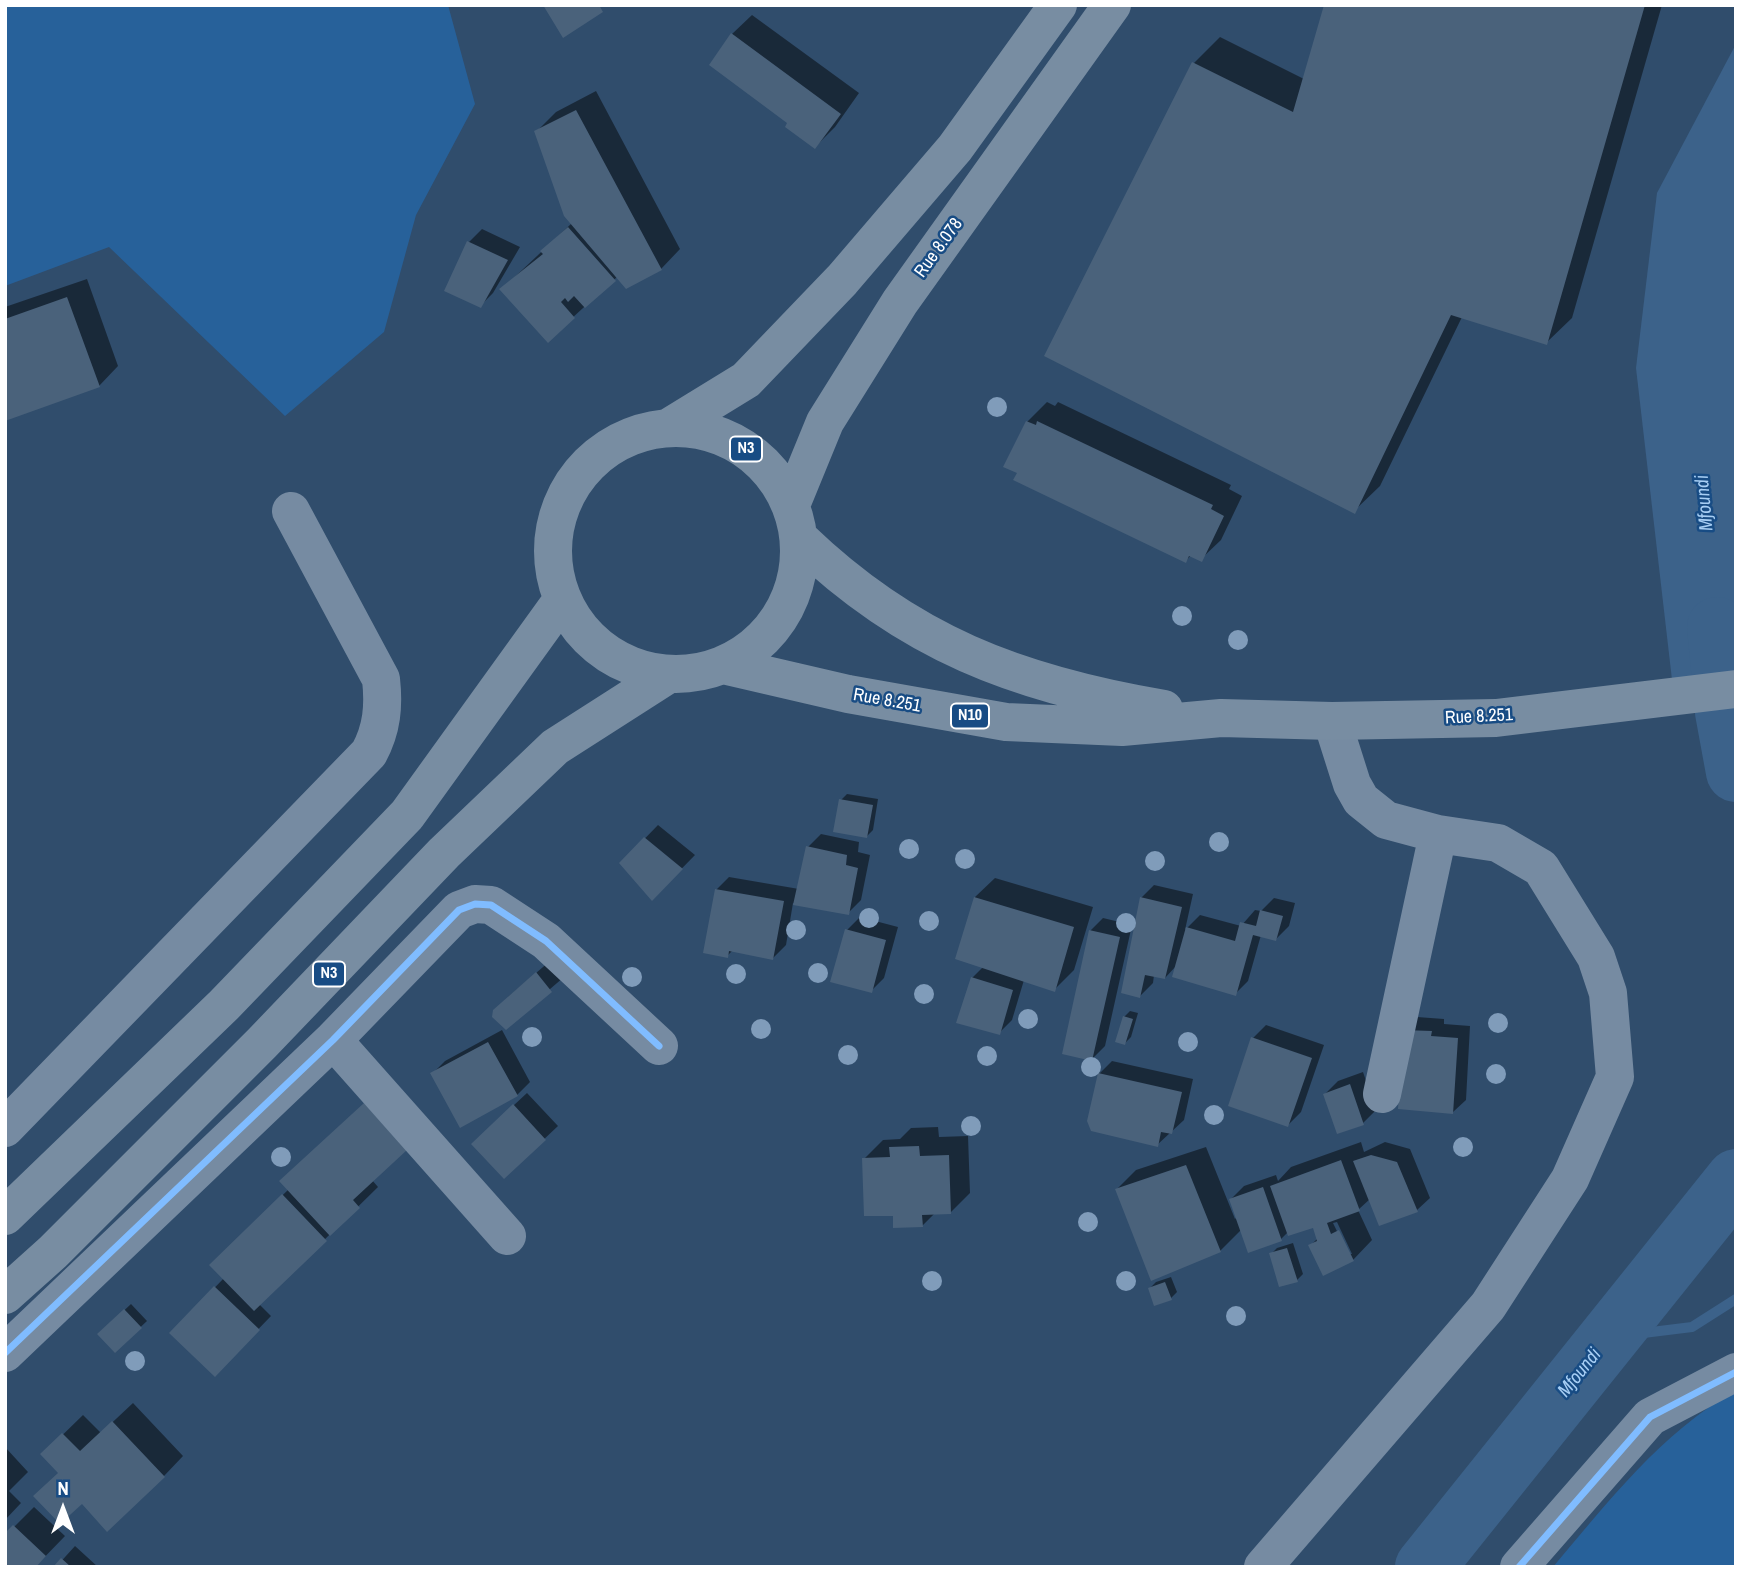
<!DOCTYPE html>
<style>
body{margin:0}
#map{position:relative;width:1741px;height:1572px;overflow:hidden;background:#304d6c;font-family:"Archivo Narrow",sans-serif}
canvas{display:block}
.frame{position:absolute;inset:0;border:7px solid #fff;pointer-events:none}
.north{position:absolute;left:28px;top:1474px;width:70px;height:70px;-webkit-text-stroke:5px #184c84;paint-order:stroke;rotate:0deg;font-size:19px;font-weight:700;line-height:28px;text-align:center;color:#fff}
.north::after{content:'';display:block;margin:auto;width:24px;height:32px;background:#fff;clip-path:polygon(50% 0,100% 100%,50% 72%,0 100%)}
</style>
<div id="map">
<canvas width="1741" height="1572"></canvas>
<div class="frame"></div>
<div class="north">N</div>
</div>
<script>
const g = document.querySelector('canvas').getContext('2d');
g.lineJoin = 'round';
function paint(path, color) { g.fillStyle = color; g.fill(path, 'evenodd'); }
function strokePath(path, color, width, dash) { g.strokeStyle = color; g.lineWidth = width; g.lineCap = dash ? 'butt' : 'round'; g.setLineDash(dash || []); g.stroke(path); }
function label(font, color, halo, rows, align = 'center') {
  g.font = font + ' "Archivo Narrow",sans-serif'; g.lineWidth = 5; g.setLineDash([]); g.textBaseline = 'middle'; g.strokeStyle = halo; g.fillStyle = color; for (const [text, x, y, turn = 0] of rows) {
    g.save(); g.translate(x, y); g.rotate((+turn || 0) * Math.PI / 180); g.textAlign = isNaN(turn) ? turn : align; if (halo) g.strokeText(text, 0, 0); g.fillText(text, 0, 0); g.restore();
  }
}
const green = new Path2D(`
 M 5,5 L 448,5 L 475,104 L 416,215 L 384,332 L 285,416 L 109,247 L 5,286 Z
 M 1736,1390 L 1736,1567 L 1553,1567 C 1608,1502 1661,1433 1736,1390 Z`);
const water = new Path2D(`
 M 1736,44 L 1736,689 L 1674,697 L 1636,368 L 1657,193 Z`);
const shadow = new Path2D(`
 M 1326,5 L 1662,5 L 1572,318 L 1546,343 L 1462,317 L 1380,486 L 1354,511 L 1194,63 L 1220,37 L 1304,79 Z
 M 752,15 L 859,93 L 835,127 L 815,147 L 790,122 L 711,65 L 732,34 Z
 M 596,91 L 680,249 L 661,269 L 617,277 L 548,340 L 502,289 L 572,223 L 536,132 L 556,112 Z
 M 482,229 L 520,247 L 493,293 L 480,306 L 447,290 L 469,242 Z
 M 87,279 L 118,366 L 99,386 L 5,419 L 5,307 Z
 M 1047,402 L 1055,406 L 1058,402 L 1231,485 L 1229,489 L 1242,496 L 1221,540 L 1201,559 L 1191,555 L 1186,561 L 1019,472 L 1027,422 Z
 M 847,794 L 878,799 L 873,830 L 867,836 L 841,800 Z
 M 658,825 L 695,855 L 652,899 L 621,863 Z
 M 821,834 L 859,842 L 858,852 L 870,855 L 861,900 L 848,913 L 793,903 L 786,945 L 773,958 L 733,950 L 727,956 L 716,890 L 729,877 L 799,889 L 808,847 Z
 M 995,878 L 1093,907 L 1074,970 L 1054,990 L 1024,980 L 1012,1020 L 999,1033 L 972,978 L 984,966 L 975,897 Z
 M 1154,885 L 1193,894 L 1185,930 L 1200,915 L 1241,926 L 1255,910 L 1261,911 L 1274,898 L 1295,903 L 1289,926 L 1276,939 L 1261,935 L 1248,981 L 1235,994 L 1177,965 L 1165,978 L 1154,975 L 1153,983 L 1140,996 L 1141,898 Z
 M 860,917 L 898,927 L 884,978 L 871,991 L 847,930 Z
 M 1103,918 L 1132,925 L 1105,1046 L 1092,1059 L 1090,931 Z
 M 550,961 L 564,977 L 506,1027 L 508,997 Z
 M 1130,1011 L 1138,1013 L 1131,1037 L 1125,1043 L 1124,1017 Z
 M 1417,1017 L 1444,1019 L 1444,1024 L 1470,1026 L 1466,1100 L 1453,1112 L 1400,1108 Z
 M 1266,1025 L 1324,1045 L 1301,1112 L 1288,1125 L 1253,1038 Z
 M 502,1030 L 530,1082 L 517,1095 L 432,1074 L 445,1061 Z
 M 1112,1061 L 1193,1079 L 1184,1120 L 1157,1145 L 1099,1074 Z
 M 1363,1072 L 1376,1110 L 1363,1123 L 1325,1094 L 1338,1081 Z
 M 527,1093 L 558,1126 L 504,1177 L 486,1131 Z
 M 938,1127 L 939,1137 L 968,1136 L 970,1193 L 951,1212 L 935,1213 L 922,1226 L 894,1215 L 864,1159 L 883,1140 L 900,1139 L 911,1128 Z
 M 1361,1142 L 1364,1152 L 1385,1142 L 1410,1149 L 1430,1198 L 1417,1210 L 1380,1224 L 1370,1199 L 1358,1210 L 1372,1240 L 1353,1260 L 1310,1246 L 1318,1238 L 1314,1226 L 1288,1232 L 1281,1239 L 1242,1229 L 1220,1251 L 1117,1189 L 1136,1170 L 1206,1147 L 1235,1219 L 1237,1217 L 1231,1199 L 1244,1186 L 1276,1175 L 1278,1181 L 1291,1167 ZM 1337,1222 L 1352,1254 L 1348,1254 L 1333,1223 Z
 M 372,1180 L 378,1187 L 259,1304 L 271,1316 L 215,1374 L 172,1332 L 224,1278 L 231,1245 L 289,1189 Z
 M 1293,1243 L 1303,1274 L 1297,1280 L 1271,1254 L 1277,1248 Z
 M 1171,1277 L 1177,1292 L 1171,1298 L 1150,1288 L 1156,1282 Z
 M 131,1304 L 147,1321 L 115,1351 L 99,1334 Z
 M 133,1403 L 183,1456 L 164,1476 L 60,1472 L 43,1454 L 83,1415 L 101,1433 Z
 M 5,1447 L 28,1472 L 9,1491 L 21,1503 L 5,1520 Z
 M 34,1507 L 65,1536 L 35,1567 L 5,1536 Z
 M 75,1546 L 98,1567 L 56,1567 Z`);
const stream = new Path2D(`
 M 1611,1337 L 1692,1327 L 1736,1299`);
const river = new Path2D(`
 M 1717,627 L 1725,712 L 1736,772
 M 1425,1567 L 1736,1179`);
const building = new Path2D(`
 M 543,5 L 599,5 L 603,12 L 563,38 Z
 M 1324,5 L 1645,5 L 1547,345 L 1451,315 L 1355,514 L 1044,356 L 1192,62 L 1293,112 Z
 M 731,33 L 841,114 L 815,149 L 785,127 L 787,123 L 709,65 Z
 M 576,110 L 662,270 L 626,289 L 564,216 L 534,131 Z
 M 568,227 L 616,281 L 585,308 L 574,296 L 568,302 L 565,298 L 561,302 L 575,318 L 548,343 L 499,289 L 543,254 L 540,251 Z
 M 467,241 L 508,260 L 481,308 L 444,291 Z
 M 67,297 L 100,387 L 5,421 L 5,319 Z
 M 1026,421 L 1036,425 L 1037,421 L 1213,505 L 1211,509 L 1224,516 L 1202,562 L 1189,556 L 1186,563 L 1013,480 L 1017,473 L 1003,467 Z
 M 839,799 L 873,805 L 867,838 L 833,832 Z
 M 644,837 L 683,869 L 652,901 L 619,863 Z
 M 806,846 L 847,855 L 846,865 L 858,868 L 849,915 L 793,905 Z
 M 715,889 L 784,901 L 773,960 L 729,951 L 728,958 L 703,953 Z
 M 974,897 L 1074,927 L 1055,992 L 955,959 Z
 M 1140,897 L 1182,907 L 1165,979 L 1145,975 L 1140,998 L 1121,993 Z
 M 1260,910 L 1283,916 L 1276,941 L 1253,935 L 1236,996 L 1172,977 L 1186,927 L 1235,941 L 1240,922 L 1256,926 Z
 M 845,929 L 886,940 L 872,993 L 830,982 Z
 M 1089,930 L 1120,937 L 1092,1061 L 1062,1054 Z
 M 536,972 L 552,992 L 506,1030 L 492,1017 L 493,1010 Z
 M 971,977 L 1013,990 L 1000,1035 L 956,1023 Z
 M 1123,1016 L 1133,1019 L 1125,1045 L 1115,1042 Z
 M 1402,1030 L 1432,1031 L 1431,1036 L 1458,1038 L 1453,1114 L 1398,1109 Z
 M 1251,1037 L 1312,1058 L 1288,1127 L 1228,1106 Z
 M 488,1042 L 518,1096 L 460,1128 L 430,1073 Z
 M 1098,1073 L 1182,1092 L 1172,1134 L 1161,1132 L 1158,1147 L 1091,1131 L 1087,1121 Z
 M 1350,1084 L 1364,1125 L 1337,1134 L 1323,1094 Z
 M 364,1103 L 407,1150 L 353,1200 L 360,1208 L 330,1236 L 279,1181 Z
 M 513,1104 L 546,1140 L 504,1179 L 471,1144 Z
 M 919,1146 L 920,1156 L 949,1155 L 951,1214 L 922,1215 L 923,1227 L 893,1228 L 893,1216 L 864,1216 L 862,1158 L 890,1157 L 889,1147 Z
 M 1371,1155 L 1397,1162 L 1418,1212 L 1379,1226 L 1353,1161 Z
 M 1341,1160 L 1360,1211 L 1327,1223 L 1331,1234 L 1339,1230 L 1354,1261 L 1323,1276 L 1308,1245 L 1317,1241 L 1313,1228 L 1288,1236 L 1270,1186 Z
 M 1186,1165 L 1221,1252 L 1151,1281 L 1115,1189 Z
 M 1263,1187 L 1282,1241 L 1248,1253 L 1229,1199 Z
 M 282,1194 L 327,1241 L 254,1311 L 209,1265 Z
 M 1287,1248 L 1298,1282 L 1279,1287 L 1269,1253 Z
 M 1165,1282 L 1172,1300 L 1154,1306 L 1148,1288 Z
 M 214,1286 L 260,1330 L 215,1377 L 169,1333 Z
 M 124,1309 L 142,1328 L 115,1353 L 97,1334 Z
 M 112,1421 L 165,1477 L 107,1532 L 82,1504 L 60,1524 L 33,1496 L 58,1473 L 40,1454 L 62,1433 L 80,1451 Z
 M 13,1525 L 46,1556 L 36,1567 L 5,1567 L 5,1533 Z
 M 61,1558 L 71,1567 L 53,1567 Z`);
const minor = new Path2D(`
 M 333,1040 L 507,1236
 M 1382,1094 L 1438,834
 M 5,1128 L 369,753 C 382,729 384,706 381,679 L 291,511
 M 5,1353 L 333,1040 L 459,910 L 475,904 L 491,905 L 546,941 L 659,1046
 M 1263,1567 L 1488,1306 L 1570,1179 L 1615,1077 L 1608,993 L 1596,957 L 1541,868 L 1498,843 L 1438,834 L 1386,820 L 1361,800 L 1352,784 L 1332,721
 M 1519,1567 L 1650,1417 L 1736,1372`);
const highway = new Path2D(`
 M 671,426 L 746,380 L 842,280 L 955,148 L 1058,5
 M553 551a123 123 0 1 1 246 0a123 123 0 1 1-246 0Z
 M 791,505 L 825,422 L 900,302 L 1112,5
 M 800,539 C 908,643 1017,684 1164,709
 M 723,665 L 848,694 L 1006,722 L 1122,727 L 1221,718 L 1332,721 L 1496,718 L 1736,689
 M 5,1216 L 224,1005 L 407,815 L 562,600
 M 5,1295 L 53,1252 L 262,1043 L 444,853 L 555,747 L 669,674`);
const cycleway = new Path2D(`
 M 5,1353 L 333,1040 L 459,910 L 475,904 L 491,905 L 546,941 L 659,1046
 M 1519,1567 L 1650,1417 L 1736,1372`);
const trees = [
 [997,407],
 [1182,616],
 [1238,640],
 [1219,842],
 [909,849],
 [965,859],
 [1155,861],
 [869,918],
 [929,921],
 [1126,923],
 [796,930],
 [818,973],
 [736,974],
 [632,977],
 [924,994],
 [1028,1019],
 [1498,1023],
 [761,1029],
 [532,1037],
 [1188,1042],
 [848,1055],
 [987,1056],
 [1091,1067],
 [1496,1074],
 [1214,1115],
 [971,1126],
 [1463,1147],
 [281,1157],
 [1088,1222],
 [932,1281],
 [1126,1281],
 [1236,1316],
 [135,1361]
];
const shields = [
 [746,449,32],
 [970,716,38],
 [329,974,32]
];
const shieldNames = [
 ["N3",746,449],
 ["N10",970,716],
 ["N3",329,974]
];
const streetNames = [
 ["Rue 8.078",939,248,-54],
 ["Rue 8.251",887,701,10],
 ["Rue 8.251",1479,717,-3]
];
const waterNames = [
 ["Mfoundi",1705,503,-95],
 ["Mfoundi",1580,1373,-51]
];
paint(green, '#27619a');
paint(water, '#3c628a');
paint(shadow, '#0007');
strokePath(stream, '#3c628a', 10);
strokePath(river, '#3c628a', 60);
paint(building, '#4a627b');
strokePath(minor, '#768ba2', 38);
strokePath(highway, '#788da2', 38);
strokePath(cycleway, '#80bcff', 7);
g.fillStyle = '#809cba';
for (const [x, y] of trees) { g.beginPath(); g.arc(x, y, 10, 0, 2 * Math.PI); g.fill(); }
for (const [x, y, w] of shields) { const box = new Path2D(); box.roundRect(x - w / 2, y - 12.5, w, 25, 5); g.fillStyle = '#184c84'; g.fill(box); strokePath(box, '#fff', 2); }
label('bold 16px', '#fff', null, shieldNames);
label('18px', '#fff', '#184c84', streetNames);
label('italic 19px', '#a7cef4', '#184c84', waterNames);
</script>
